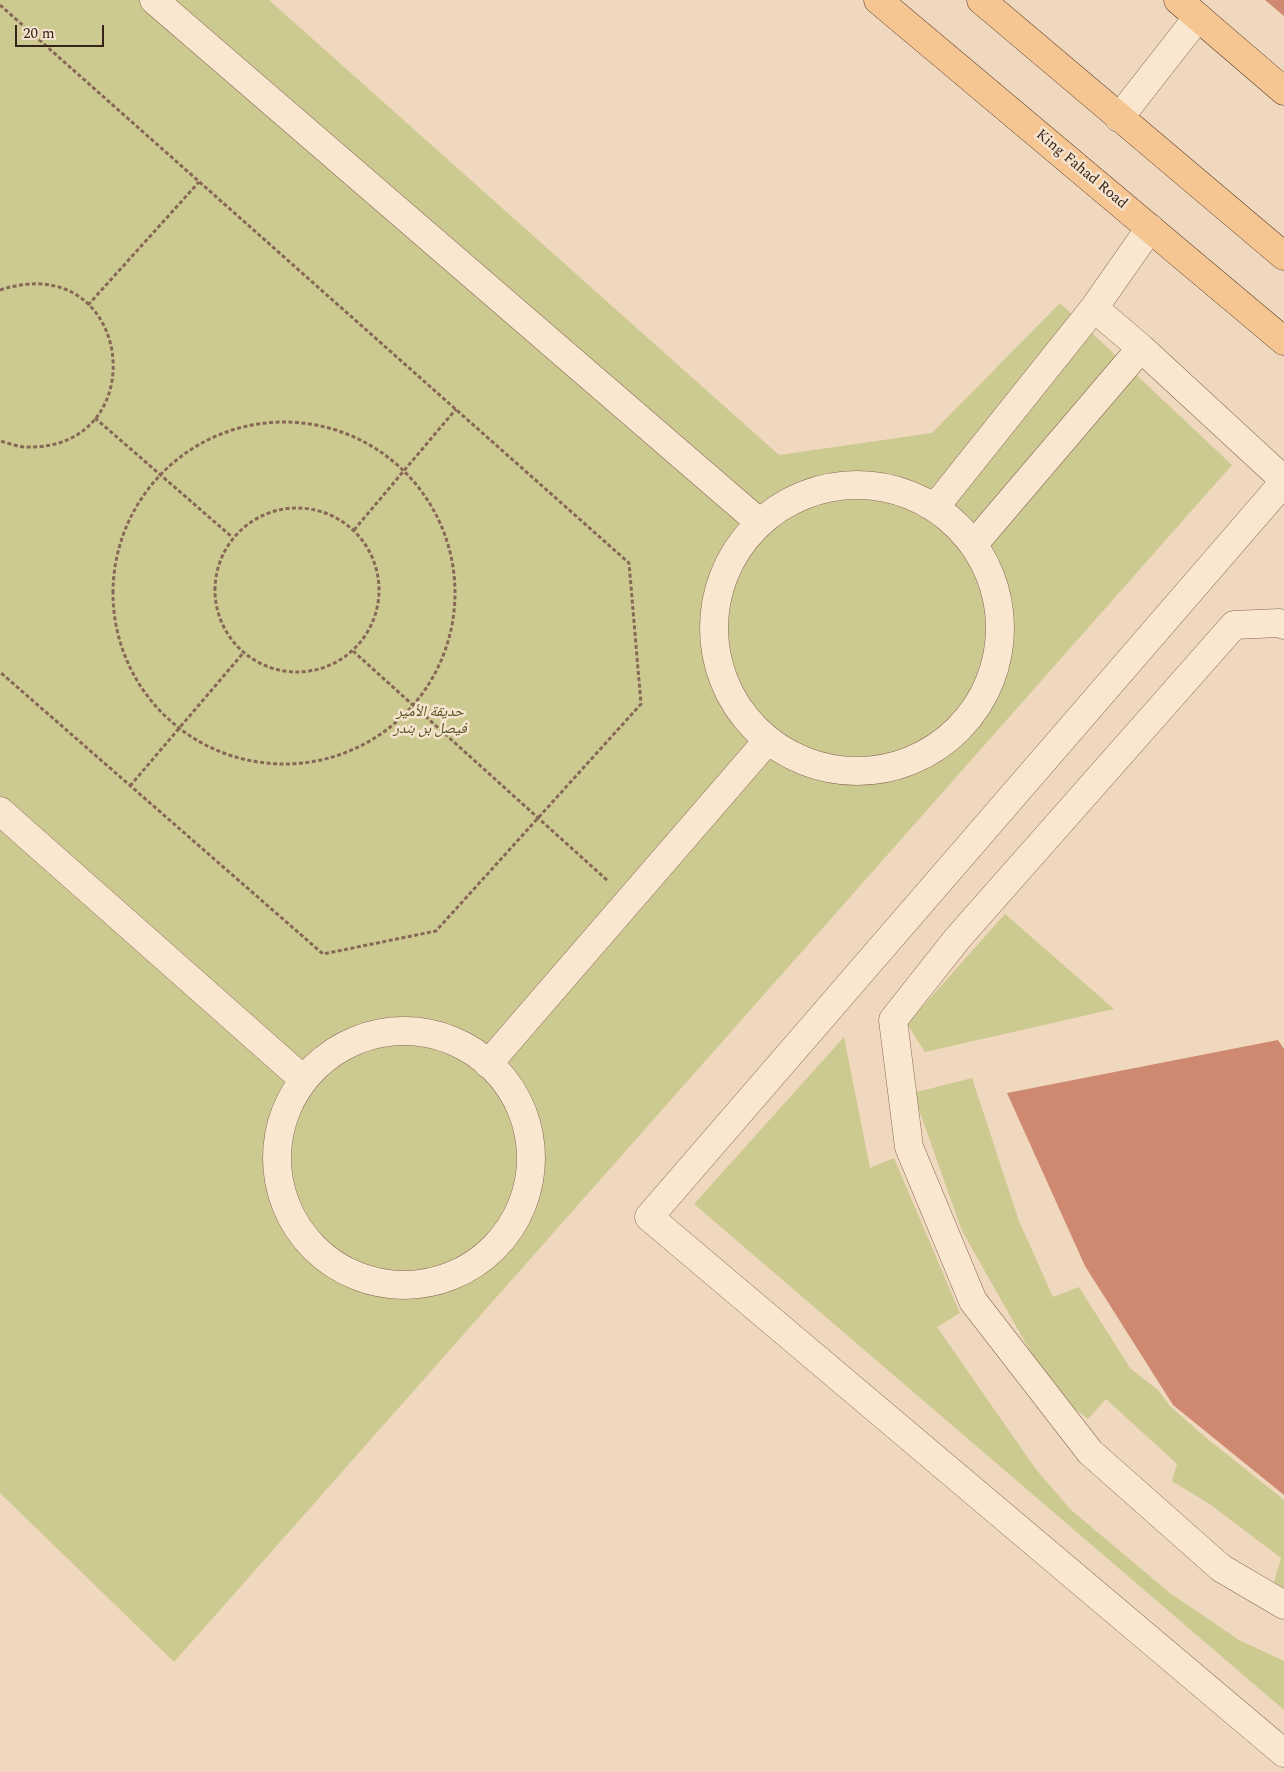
<!DOCTYPE html>
<meta charset="utf-8">
<style>
body{margin:0}
#map{position:relative;width:1284px;height:1772px;overflow:hidden;background:#efd8bd;font-family:Spectral,serif}
canvas{display:block}
.scale{position:absolute;left:15px;top:25px;width:89px;height:22px;box-sizing:border-box;border:2px solid #36241b;border-top:0;padding-left:6px;font-size:15px;line-height:18px;white-space:nowrap;color:#36241b;-webkit-text-stroke:4px #f6e3cd;paint-order:stroke}
</style>
<div id="map">
<canvas width="1284" height="1772"></canvas>
<div class="scale">20 m</div>
</div>
<script>
const g = document.querySelector('canvas').getContext('2d');
g.lineJoin = 'round';
function paint(path, color) { g.fillStyle = color; g.fill(path, 'evenodd'); }
function strokePath(path, color, width, dash) { g.strokeStyle = color; g.lineWidth = width; g.lineCap = dash ? 'butt' : 'round'; g.setLineDash(dash || []); g.stroke(path); }
function label(font, color, halo, rows, align = 'center') {
  g.font = font + ' Spectral,"Noto Naskh Arabic",serif'; g.lineWidth = 5; g.setLineDash([]); g.textBaseline = 'middle'; g.strokeStyle = halo; g.fillStyle = color; for (const [text, x, y, turn = 0] of rows) {
    g.save(); g.translate(x, y); g.rotate((+turn || 0) * Math.PI / 180); g.textAlign = isNaN(turn) ? turn : align; if (halo) g.strokeText(text, 0, 0); g.fillText(text, 0, 0); g.restore();
  }
}
const green = new Path2D(`
 M 0,0 L 269,0 L 779,455 L 932,433 L 1060,303 L 1232,465 L 174,1662 L 0,1493 Z
 M 1005,914 L 1114,1009 L 925,1052 L 907,1024 Z
 M 844,1037 L 870,1168 L 894,1158 L 960,1313 L 937,1327 L 1035,1468 L 1070,1509 L 1170,1593 L 1239,1640 L 1284,1661 L 1284,1710 L 694,1204 Z
 M 972,1078 L 1019,1221 L 1053,1297 L 1079,1287 L 1130,1368 L 1158,1390 L 1170,1406 L 1204,1436 L 1284,1500 L 1284,1594 L 1272,1589 L 1281,1558 L 1211,1505 L 1172,1481 L 1177,1464 L 1106,1399 L 1088,1419 L 1054,1393 L 962,1231 L 913,1093 Z`);
const building = new Path2D(`
 M 1265,0 L 1284,0 L 1284,16 Z
 M 1278,1040 L 1284,1049 L 1284,1495 L 1173,1405 L 1085,1266 L 1007,1093 Z`);
const path = new Path2D(`
 M 0,5 L 629,563 L 641,704 L 436,931 L 323,954 L 0,672
 M 0,290 C 134,246 157,451 26,447 C 18,447 8,443 0,441
 M 88,305 L 199,182
 M 95,418 L 232,537
 M113 593a171 171 0 1 1 342 0a171 171 0 1 1-342 0Z
 M215 590a82 82 0 1 1 164 0a82 82 0 1 1-164 0Z
 M 354,530 L 456,409
 M 353,651 L 608,881
 M 130,786 L 244,652`);
const minor = new Path2D(`
 M 154,0 L 759,522
 M 1119,118 L 1198,17
 M 1094,308 L 1141,348 L 1284,480
 M 1284,482 L 649,1217 L 1284,1753
 M714 628a143 143 0 1 1 286 0a143 143 0 1 1-286 0Z
 M 936,506 L 1094,308 L 1150,228
 M 974,544 L 1141,348
 M 1284,625 L 1279,623 L 1234,625 L 957,939 L 893,1020 L 909,1147 L 973,1301 L 1090,1452 L 1221,1568 L 1284,1605
 M 0,811 L 304,1080
 M277 1158a127 127 0 1 1 254 0a127 127 0 1 1-254 0Z
 M 488,1064 L 768,740`);
const major = new Path2D(`
 M 878,0 L 1284,341
 M 981,0 L 1284,256
 M 1178,0 L 1284,91`);
const streetNames = [
 ["King Fahad Road",1081,170,40]
];
const parkNames = [
 ["حديقة الأمير",430,713],
 ["فيصل بن بندر",430,730]
];
paint(green, '#cdca91');
paint(building, '#cf8971');
strokePath(minor, '#876856', 29);
strokePath(major, '#55372a', 29);
strokePath(path, '#876856', 3, [4, 2.5]);
strokePath(minor, '#fae7d0', 28);
strokePath(major, '#f5c692', 28);
label('15px', '#36241b', '#f6e3cd', streetNames);
label('italic 15px', '#4f5321', '#f6e3cd', parkNames);
</script>
